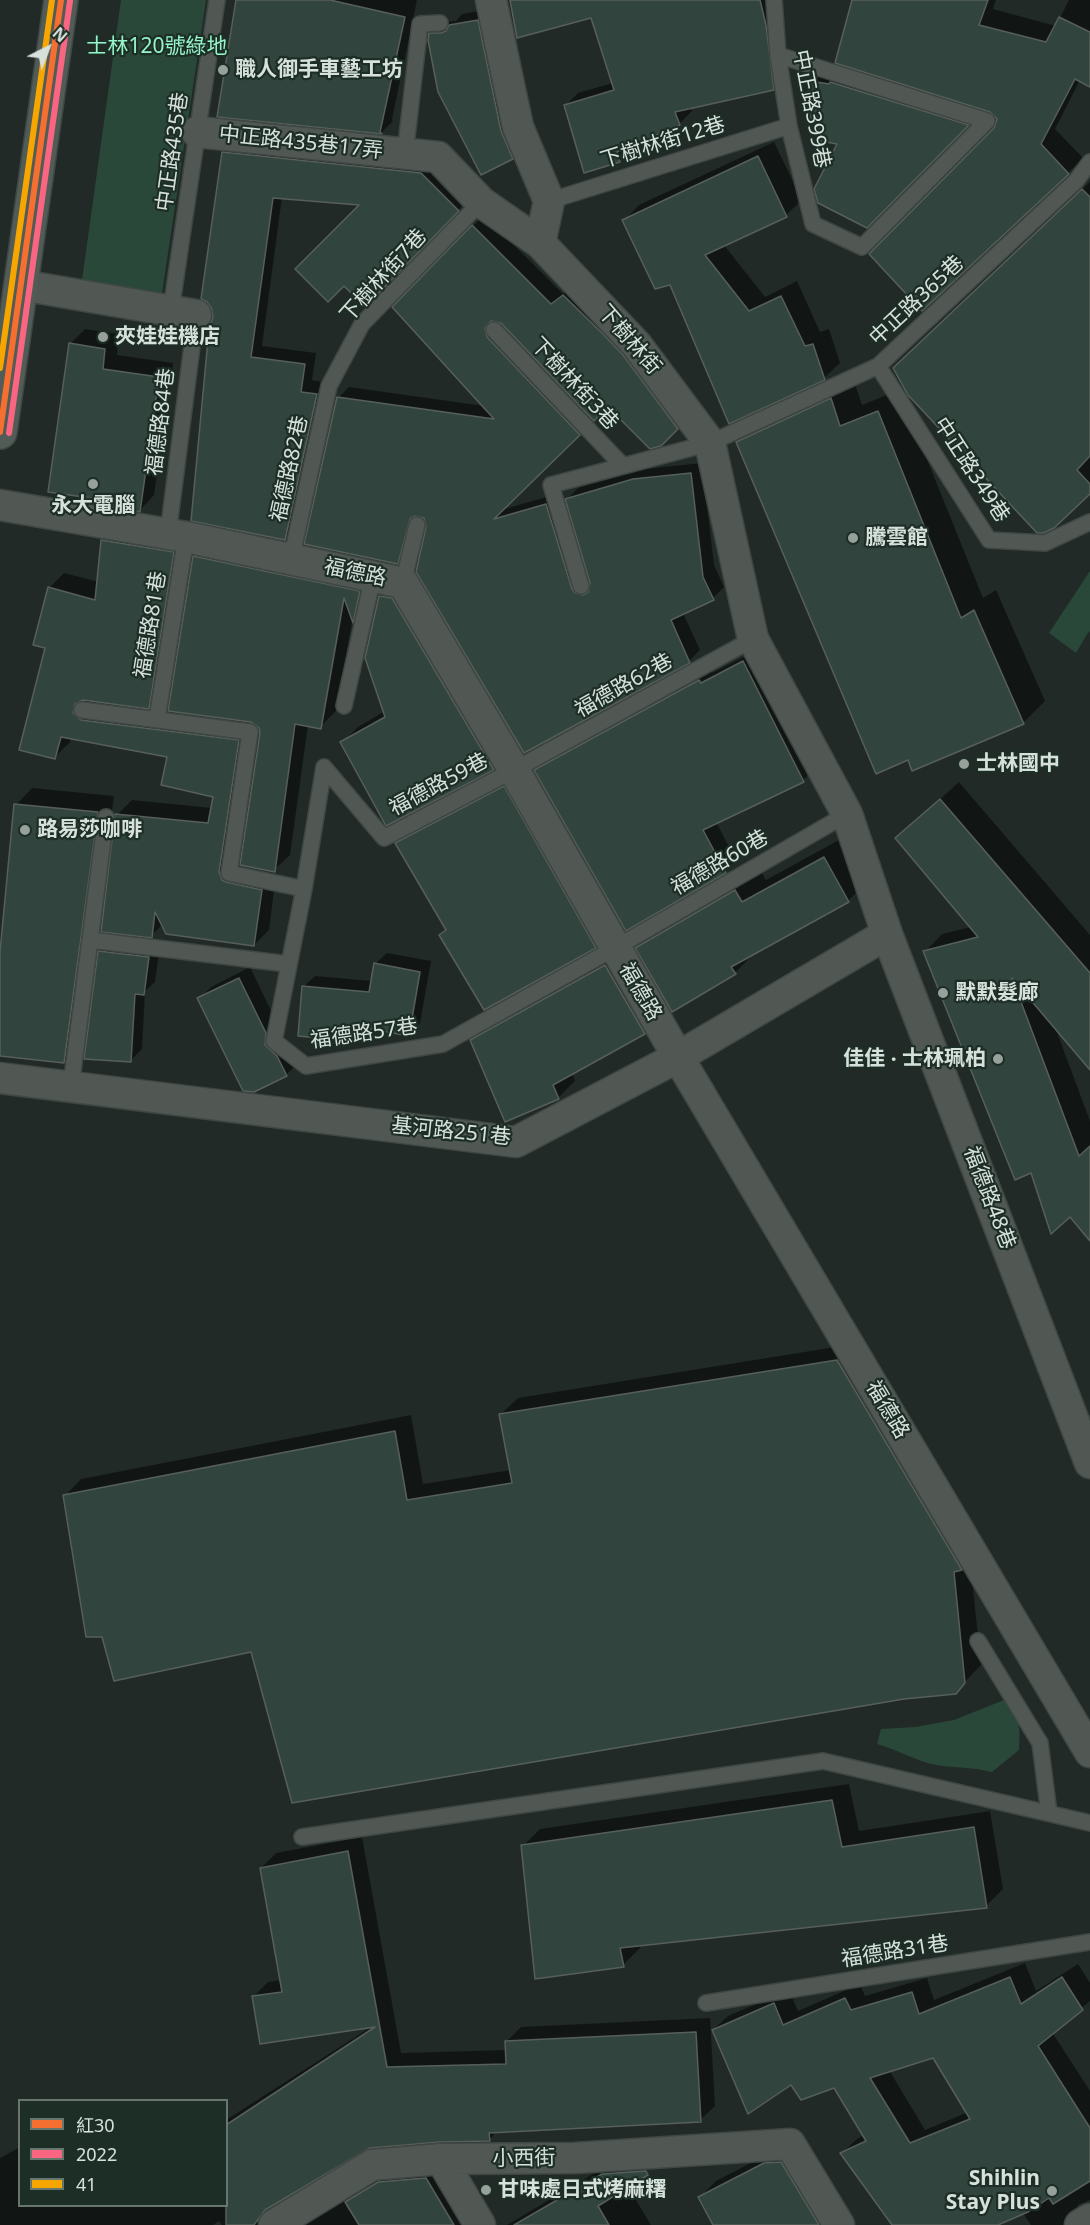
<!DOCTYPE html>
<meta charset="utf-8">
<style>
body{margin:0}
#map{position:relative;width:1090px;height:2225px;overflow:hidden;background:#212a26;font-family:"Noto Sans","Noto Sans TC",sans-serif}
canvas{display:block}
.legend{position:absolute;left:18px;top:2099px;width:210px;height:108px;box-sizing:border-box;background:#1d2e26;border:2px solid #67766e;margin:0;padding:8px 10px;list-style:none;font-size:18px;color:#d6e1db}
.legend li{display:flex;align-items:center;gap:12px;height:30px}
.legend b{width:30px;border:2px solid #67766e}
.north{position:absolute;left:18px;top:18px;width:60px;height:60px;-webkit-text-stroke:4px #1d2e26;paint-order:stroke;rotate:42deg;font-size:16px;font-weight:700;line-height:24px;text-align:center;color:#d6e1db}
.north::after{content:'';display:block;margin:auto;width:21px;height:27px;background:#d6e1db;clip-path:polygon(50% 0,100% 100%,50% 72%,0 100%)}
</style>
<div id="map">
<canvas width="1090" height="2225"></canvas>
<ul class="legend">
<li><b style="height:8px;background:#f46f30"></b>紅30</li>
<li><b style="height:8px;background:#fa6682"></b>2022</li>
<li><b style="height:8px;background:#f7a600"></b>41</li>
</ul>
<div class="north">N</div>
</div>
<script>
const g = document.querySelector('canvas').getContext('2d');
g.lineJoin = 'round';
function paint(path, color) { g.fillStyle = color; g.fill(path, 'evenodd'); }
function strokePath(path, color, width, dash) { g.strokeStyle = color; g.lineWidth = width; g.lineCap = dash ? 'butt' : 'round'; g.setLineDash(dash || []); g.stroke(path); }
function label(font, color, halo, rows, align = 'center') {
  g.font = font + ' "Noto Sans","Noto Sans TC",sans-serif'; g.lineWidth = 4.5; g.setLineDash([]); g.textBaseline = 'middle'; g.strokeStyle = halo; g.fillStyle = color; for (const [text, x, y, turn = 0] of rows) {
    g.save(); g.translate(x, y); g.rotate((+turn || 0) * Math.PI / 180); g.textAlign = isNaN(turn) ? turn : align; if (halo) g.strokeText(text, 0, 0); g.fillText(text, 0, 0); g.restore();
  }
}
const green = new Path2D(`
 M 121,0 L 206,0 L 162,293 L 82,280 Z
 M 1090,571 L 1090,633 L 1089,631 L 1076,653 L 1049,633 Z
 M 1004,1700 C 1021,1718 1020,1726 1019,1750 L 992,1772 C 973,1767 955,1768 936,1765 C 918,1762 896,1749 877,1744 L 881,1729 L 915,1727 L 954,1720 Z`);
const shadow = new Path2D(`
 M 237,0 L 417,0 L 392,119 L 393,121 L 382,132 L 219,115 Z
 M 586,0 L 776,0 L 786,76 L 773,88 L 690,107 L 692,111 L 679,124 L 631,144 L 632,148 L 619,161 L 565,106 L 578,93 L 613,83 Z
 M 853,0 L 996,0 L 993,9 L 1056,26 L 1069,0 L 1090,0 L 1090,85 L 1080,80 L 1055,129 L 1083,158 L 1068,173 L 995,129 L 998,119 L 991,110 Z
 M 489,9 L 523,147 L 512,158 L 430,34 L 442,22 L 456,21 L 462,14 Z
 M 822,70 L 978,114 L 867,226 L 839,143 L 811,81 Z
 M 234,141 L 432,162 L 469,199 L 365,305 L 362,204 L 282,197 L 262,346 L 316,353 L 312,380 L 328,383 L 296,527 L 285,539 L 212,325 L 215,318 L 223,153 Z
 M 774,142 L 802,200 L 786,215 L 724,245 L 765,297 L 797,281 L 820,332 L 829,329 L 840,363 L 824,378 L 671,283 L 624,221 L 639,205 Z
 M 1090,182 L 1090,492 L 910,353 Z
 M 484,215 L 563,294 L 575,286 L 688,417 L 661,444 L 502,322 L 496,320 L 497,326 L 590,423 L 501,510 L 557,494 L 586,583 L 592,584 L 567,499 L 578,488 L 645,469 L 702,463 L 714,565 L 724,587 L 713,598 L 683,613 L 700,650 L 689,661 L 428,527 L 425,517 L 418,515 L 408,552 L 397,563 L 338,398 L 349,387 L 484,406 L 394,307 Z
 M 85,329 L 119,334 L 117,355 L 173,363 L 154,495 L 140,510 L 70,344 Z
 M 853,378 L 862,405 L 899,390 L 983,598 L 996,590 L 1045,701 L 1023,723 L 738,442 L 760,420 Z
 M 118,526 L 188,538 L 163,692 L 148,707 L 88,700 L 96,705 L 253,726 L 234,861 L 242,868 L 276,875 L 269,930 L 254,945 L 163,924 L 151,936 L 117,815 L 132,800 L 212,808 L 214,796 L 169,756 L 71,738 L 70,742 L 55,757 L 47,646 L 49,588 L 64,573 L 99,582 L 103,541 Z
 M 210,541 L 375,576 L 368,606 L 352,622 L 336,711 L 320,727 L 308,725 L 290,855 L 274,870 L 261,733 L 194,557 Z
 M 396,580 L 509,753 L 493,768 L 342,743 L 358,727 L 385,711 L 380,596 Z
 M 755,651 L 814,769 L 803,780 L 716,822 L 736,860 L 725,871 L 626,929 L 536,770 L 547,759 L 711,670 L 712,673 Z
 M 515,776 L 606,935 L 595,946 L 441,935 L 447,929 L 397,843 L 408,832 Z
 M 959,782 L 1090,935 L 1090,1068 L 1055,1027 L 1090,1121 L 1090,1239 L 1032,1171 L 925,952 L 942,934 L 971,927 L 897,838 Z
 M 32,788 L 114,796 L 81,1044 L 64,1061 L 0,1055 L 0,968 L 16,805 Z
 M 848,835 L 871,878 L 848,901 L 757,950 L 735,973 L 637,948 L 660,925 L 759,868 L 766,880 Z
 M 111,940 L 160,946 L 155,982 L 145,991 L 142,1049 L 130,1061 L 100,952 Z
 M 623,949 L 660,1016 L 644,1032 L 572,1073 L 575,1081 L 558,1098 L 472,1040 L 489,1024 Z
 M 387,953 L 431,961 L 420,1023 L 408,1035 L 353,1024 L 341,1038 L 303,987 L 315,976 L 372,981 L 375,964 Z
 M 250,967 L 276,1021 L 276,1033 L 298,1063 L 286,1075 L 199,999 L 211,987 Z
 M 854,1344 L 970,1560 L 981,1665 L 955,1692 L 252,1650 L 65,1496 L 81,1479 L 411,1415 L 423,1484 L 511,1470 L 501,1414 L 518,1398 Z
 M 849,1784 L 859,1831 L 990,1811 L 1003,1889 L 986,1906 L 639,1944 L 640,1948 L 623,1965 L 523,1846 L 540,1829 Z
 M 362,1837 L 401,2053 L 507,2050 L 506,2042 L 521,2027 L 710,2018 L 715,2106 L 700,2120 L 497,2131 L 489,2140 L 440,2140 L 370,2146 L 272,2204 L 271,2211 L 279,2225 L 222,2225 L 219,2221 L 213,2225 L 0,2225 L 0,2158 L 20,2147 L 20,2206 L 226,2206 L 226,2120 L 371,2027 L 254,1996 L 268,1982 L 282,1980 L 261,1868 L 276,1853 Z
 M 1025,1963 L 1036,1991 L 1078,1964 L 1090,1983 L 1090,2001 L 1052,2032 L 1090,2091 L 1090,2200 L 1078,2205 L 1077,2210 L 1085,2225 L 1031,2225 L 1023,2213 L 994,2225 L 894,2225 L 842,2153 L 857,2139 L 864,2135 L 834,2086 L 791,2083 L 713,2030 L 728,2016 L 789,1990 L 798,2011 L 860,1984 L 865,1996 L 927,1978 L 934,2000 ZM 934,2056 L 968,2112 L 925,2130 L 889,2070 Z
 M 782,2147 L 852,2225 L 714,2225 L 699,2198 L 716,2181 Z
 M 613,2162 L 651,2225 L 507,2225 Z
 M 441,2164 L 477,2225 L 300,2225 L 393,2168 Z`);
const building = new Path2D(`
 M 236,0 L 330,0 L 405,17 L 380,132 L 382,134 L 217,117 Z
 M 510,0 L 760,0 L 766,25 L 774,90 L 675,112 L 680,125 L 617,152 L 620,162 L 584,173 L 564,105 L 614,90 L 591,18 L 517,38 Z
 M 852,0 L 988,0 L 979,25 L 1046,42 L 1059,17 L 1090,32 L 1090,87 L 1075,79 L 1041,144 L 1069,174 L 922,311 L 869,254 L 994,128 L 997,119 L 990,112 L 835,63 Z
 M 478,20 L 501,131 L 513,159 L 481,175 L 438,92 L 428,40 L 429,33 L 441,33 L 446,31 L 449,25 Z
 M 810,81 L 829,84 L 830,82 L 969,125 L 867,228 L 818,203 L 814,189 L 837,144 L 820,141 L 806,105 Z
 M 222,152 L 421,173 L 459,211 L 365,307 L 344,286 L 328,302 L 295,269 L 359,205 L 273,198 L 251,357 L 305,364 L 301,392 L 317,394 L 285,540 L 191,521 L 209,329 L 205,329 L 210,326 L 213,317 L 212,309 L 207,302 L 201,299 Z
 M 758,156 L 787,217 L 705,255 L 749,311 L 781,296 L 805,346 L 813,344 L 825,380 L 729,424 L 670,285 L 655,289 L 622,220 Z
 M 1082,189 L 1090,197 L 1090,456 L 1077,470 L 1090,484 L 1090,494 L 1054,528 L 1043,533 L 1037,533 L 908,395 L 893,368 Z
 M 472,225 L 551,304 L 563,295 L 603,334 L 623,355 L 678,429 L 661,446 L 650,449 L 608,407 L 594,421 L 501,323 L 491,321 L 485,328 L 487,337 L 580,435 L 494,519 L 546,504 L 572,589 L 575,593 L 583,595 L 588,592 L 590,583 L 565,499 L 633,479 L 691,473 L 703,577 L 714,600 L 671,620 L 690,663 L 524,753 L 416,572 L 426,527 L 424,518 L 415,516 L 410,519 L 398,564 L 304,544 L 337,397 L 494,419 L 392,307 Z
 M 69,343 L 105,349 L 103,369 L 159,377 L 140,512 L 105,506 L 105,500 L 48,492 Z
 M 831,398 L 840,426 L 878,411 L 961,618 L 974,610 L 1024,724 L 912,771 L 908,760 L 876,774 L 736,442 Z
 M 101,540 L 174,552 L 149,709 L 83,700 L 75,704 L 73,713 L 81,720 L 239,740 L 219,872 L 222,880 L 226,882 L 262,890 L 254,946 L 166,934 L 155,912 L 152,938 L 101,932 L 115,814 L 208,823 L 213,797 L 161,785 L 167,757 L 61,737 L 55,759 L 19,750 L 45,648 L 33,645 L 48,587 L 95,600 Z
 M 193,556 L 360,591 L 353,623 L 344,598 L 321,729 L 295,724 L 275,872 L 240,865 L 260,733 L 259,728 L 251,722 L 168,711 Z
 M 379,596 L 392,598 L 494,770 L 386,826 L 340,742 L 385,717 L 365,658 Z
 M 743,661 L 804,782 L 703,830 L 726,873 L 626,931 L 534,770 L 699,680 L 701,683 Z
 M 504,786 L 596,948 L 484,1010 L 439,935 L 446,930 L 395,843 Z
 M 940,799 L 1090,973 L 1090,1070 L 1012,978 L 1079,1156 L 1090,1146 L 1090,1241 L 1070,1217 L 1051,1234 L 1031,1173 L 1015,1180 L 923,951 L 978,937 L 895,838 Z
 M 14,804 L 98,812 L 64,1063 L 0,1056 L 0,952 Z
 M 824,857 L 849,902 L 731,967 L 736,974 L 672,1012 L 635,948 L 735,890 L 742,902 Z
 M 98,951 L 149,957 L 144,995 L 135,994 L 131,1062 L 84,1059 Z
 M 374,963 L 420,972 L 409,1036 L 343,1024 L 342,1040 L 298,1036 L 302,986 L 369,992 Z
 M 605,965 L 645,1034 L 553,1085 L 559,1099 L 505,1122 L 470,1040 Z
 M 239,978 L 266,1033 L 265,1045 L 277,1056 L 287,1076 L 254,1092 L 243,1091 L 197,998 Z
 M 837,1360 L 962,1570 L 954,1572 L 965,1683 L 956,1694 L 904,1699 L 292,1803 L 251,1652 L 114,1681 L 102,1637 L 86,1637 L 63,1495 L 395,1431 L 407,1500 L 512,1483 L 499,1414 Z
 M 832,1800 L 842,1847 L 974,1827 L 987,1908 L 620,1948 L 624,1967 L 535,1979 L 521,1845 Z
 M 348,1851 L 387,2067 L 506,2064 L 505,2041 L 696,2032 L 701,2122 L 489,2133 L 490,2141 L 440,2142 L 370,2148 L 265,2210 L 254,2225 L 226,2225 L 226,2125 L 375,2027 L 260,2044 L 252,1996 L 282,1992 L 260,1868 Z
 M 1010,1977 L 1021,2004 L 1062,1977 L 1083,2010 L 1038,2046 L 1090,2128 L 1090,2181 L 1053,2204 L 1049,2198 L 1028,2212 L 998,2225 L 892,2225 L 840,2153 L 866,2141 L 834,2088 L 801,2100 L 791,2085 L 748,2114 L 712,2030 L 774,2003 L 783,2025 L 845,1998 L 851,2010 L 912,1992 L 919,2014 ZM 933,2058 L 970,2119 L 910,2143 L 870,2078 Z
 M 781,2162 L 819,2225 L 713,2225 L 698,2197 L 764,2163 Z
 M 646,2171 L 648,2175 L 598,2206 L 609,2225 L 514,2225 L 602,2174 Z
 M 426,2178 L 454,2225 L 359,2225 L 345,2202 L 378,2182 Z`);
const lane = new Path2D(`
 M 774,0 L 778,55 L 789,126 L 813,224 L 862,247 L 987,121 L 778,55
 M 405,154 L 420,24 L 440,23
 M 549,201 L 789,126
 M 171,310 L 217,0
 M 494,330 L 623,466
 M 878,366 L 989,540 L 1045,543 L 1090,522
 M 168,534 L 196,315
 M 291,560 L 329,386 L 362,324 L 481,202
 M 403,583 L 417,525
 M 581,586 L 551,485 L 710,443 L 878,366 L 1076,181 L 1090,162
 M 344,706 L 373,577
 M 82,710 L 250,732 L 229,873 L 304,889
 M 157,719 L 186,537
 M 324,767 L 304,889 L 274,1041 L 306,1066 L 443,1044 L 615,948 L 847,814
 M 324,767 L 384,838 L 514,770 L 753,639
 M 90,940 L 288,964
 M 71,1086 L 106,817
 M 978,1641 L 1040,1743 L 1049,1813
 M 302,1837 L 823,1761 L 1090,1823
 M 706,2003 L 1090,1942`);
const street = new Path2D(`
 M 491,0 L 518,127 L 549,201 L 540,243 L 636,344 L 710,443 L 753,639 L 847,814 L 887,934 L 1090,1463
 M 197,132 L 438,157 L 481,202 L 540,243
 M 21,285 L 196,315
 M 0,505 L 186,537 L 403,583 L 514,770 L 678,1057 L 1090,1752
 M 0,1078 L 516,1142 L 678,1057 L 887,934
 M 441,2159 L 480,2225
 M 274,2225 L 372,2165 L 441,2159 L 575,2158 L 790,2144 L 839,2225
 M 1080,2225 L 1090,2219`);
const secondary = new Path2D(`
 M 0,432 L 61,0`);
const bus1 = new Path2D(`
 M 0,432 L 61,0`);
const bus2 = new Path2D(`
 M 9,433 L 70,1`);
const bus3 = new Path2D(`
 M 0,368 L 52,0`);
const markers = [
 [223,70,6,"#97a19c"],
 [103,337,6,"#97a19c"],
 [93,484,6,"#97a19c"],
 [853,538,6,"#97a19c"],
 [964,764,6,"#97a19c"],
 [25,830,6,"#97a19c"],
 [943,993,6,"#97a19c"],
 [998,1059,6,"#97a19c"],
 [486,2190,6,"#97a19c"],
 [1052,2191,6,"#97a19c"]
];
const parkNames = [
 ["士林120號綠地",157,47]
];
const poiNames = [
 ["職人御手車藝工坊",235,70],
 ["夾娃娃機店",115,337],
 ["永大電腦",93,506,"center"],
 ["騰雲館",865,538],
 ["士林國中",976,764],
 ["路易莎咖啡",37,830],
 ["默默髮廊",955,993],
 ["佳佳 ‧ 士林珮柏",986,1059,"right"],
 ["Shihlin",1040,2179,"right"],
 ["Stay Plus",1040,2203,"right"],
 ["甘味處日式烤麻糬",498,2190]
];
const streetNames = [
 ["中正路399巷",811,109,79],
 ["中正路435巷17弄",301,143,6],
 ["下樹林街12巷",663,143,-17],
 ["中正路435巷",173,152,-82],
 ["下樹林街7巷",384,276,-48],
 ["中正路365巷",917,301,-43],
 ["下樹林街",629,340,49],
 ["下樹林街3巷",574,384,47],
 ["福德路84巷",161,422,-83],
 ["福德路82巷",290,469,-78],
 ["中正路349巷",971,470,57],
 ["福德路",355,573,12],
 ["福德路81巷",151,625,-81],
 ["福德路62巷",624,686,-29],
 ["福德路59巷",439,785,-28],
 ["福德路60巷",720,863,-30],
 ["福德路",640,992,60],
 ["福德路57巷",364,1034,-8],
 ["基河路251巷",451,1132,6],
 ["福德路48巷",989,1198,69],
 ["福德路",887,1410,59],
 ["福德路31巷",895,1952,-9],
 ["小西街",524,2159,-1]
];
paint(green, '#29483a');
paint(shadow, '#0007');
paint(building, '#32443e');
strokePath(building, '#575f5b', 1.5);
strokePath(lane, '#3f4744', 18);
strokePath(street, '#3f4744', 33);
strokePath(secondary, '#3f4744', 36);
strokePath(lane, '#515854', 15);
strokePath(street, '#515854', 30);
strokePath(secondary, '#525c57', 33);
strokePath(bus1, '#f46f30', 6);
strokePath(bus2, '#fa6682', 6);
strokePath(bus3, '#f7a600', 6);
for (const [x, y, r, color] of markers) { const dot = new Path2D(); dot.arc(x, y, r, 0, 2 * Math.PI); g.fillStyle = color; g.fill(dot); strokePath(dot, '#1d2e26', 2); }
label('21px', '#95f4c8', '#1d2e26', parkNames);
label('bold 21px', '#d6e1db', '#1d2e26', poiNames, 'left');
label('21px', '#d6e1db', '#1d2e26', streetNames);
</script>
